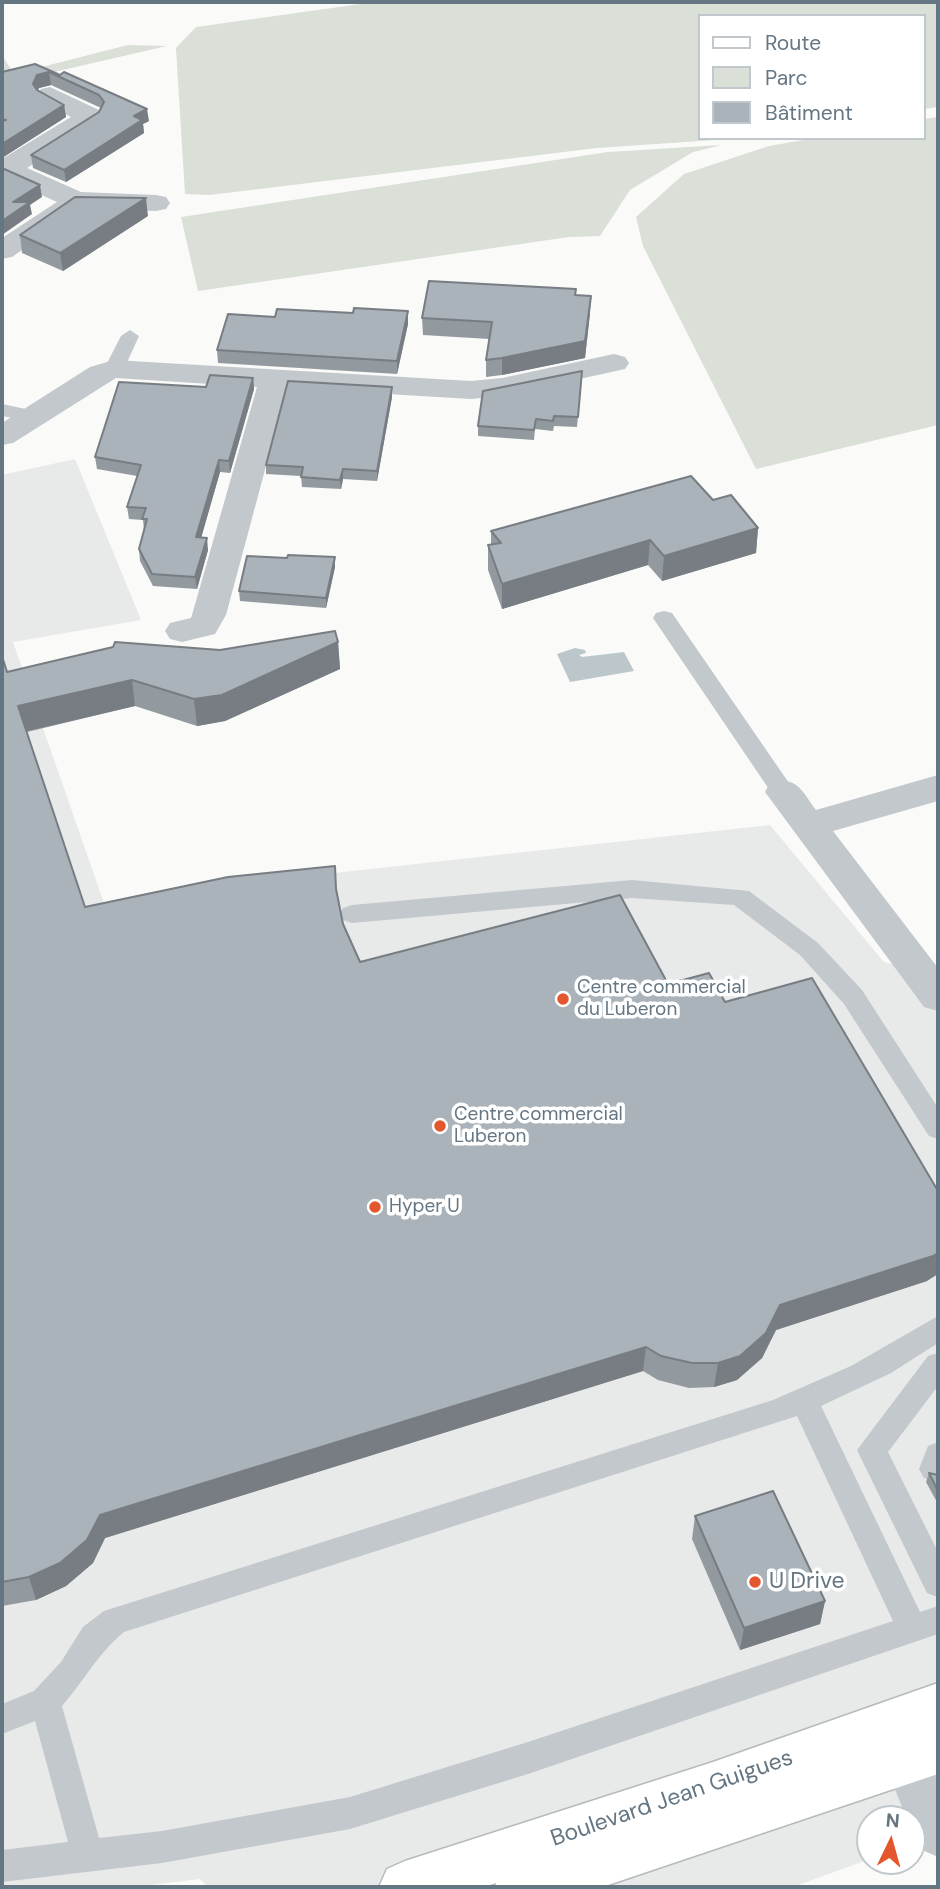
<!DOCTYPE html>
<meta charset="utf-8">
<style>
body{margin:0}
#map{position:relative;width:940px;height:1889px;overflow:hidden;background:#fafaf8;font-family:"DM Sans",sans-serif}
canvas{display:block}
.frame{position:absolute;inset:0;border:4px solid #657683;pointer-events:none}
.legend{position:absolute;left:698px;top:14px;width:228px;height:126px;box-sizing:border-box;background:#fff;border:2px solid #c1c8cd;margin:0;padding:9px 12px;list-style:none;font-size:21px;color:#657683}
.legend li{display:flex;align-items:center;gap:14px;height:35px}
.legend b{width:35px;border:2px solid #c1c8cd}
.north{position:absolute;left:856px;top:1805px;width:70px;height:70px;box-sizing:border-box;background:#fff;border:2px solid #c1c8cd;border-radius:50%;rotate:5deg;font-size:19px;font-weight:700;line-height:28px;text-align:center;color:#657683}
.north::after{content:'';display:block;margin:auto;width:24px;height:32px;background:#e4572e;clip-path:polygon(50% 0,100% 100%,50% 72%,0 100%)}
</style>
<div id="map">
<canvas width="940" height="1889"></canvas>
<div class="frame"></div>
<ul class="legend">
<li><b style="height:9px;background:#fff"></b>Route</li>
<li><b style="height:19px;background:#dadfd7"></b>Parc</li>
<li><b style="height:19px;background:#aab3b9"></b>Bâtiment</li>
</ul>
<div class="north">N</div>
</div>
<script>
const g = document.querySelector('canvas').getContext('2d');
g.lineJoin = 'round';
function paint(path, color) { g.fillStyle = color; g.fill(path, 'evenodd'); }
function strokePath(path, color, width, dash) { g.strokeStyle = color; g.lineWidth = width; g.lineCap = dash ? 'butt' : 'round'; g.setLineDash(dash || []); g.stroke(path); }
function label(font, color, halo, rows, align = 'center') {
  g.font = font + ' "DM Sans",sans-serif'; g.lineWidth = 7; g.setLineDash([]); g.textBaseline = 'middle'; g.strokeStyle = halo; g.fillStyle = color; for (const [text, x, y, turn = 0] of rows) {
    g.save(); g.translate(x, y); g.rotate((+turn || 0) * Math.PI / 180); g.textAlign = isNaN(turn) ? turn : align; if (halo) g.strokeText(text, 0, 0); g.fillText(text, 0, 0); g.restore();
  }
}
const built = new Path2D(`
 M 75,459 L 141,620 L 13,642 L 105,906 L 180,890 L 770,825 L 884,962 L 938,975 L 938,1834 L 912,1844 L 912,1819 L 870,1819 L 870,1859 L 793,1887 L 208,1887 L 200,1879 L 134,1887 L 2,1887 L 2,475 Z`);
const green = new Path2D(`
 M 375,2 L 938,2 L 938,107 L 924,109 L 924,16 L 700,16 L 700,138 L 745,138 L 597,148 L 210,195 L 185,194 L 176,48 L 196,27 Z
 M 128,45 L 167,46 L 2,84 L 2,55 L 14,74 Z
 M 938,117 L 938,425 L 756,469 L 643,246 L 636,217 L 684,174 L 769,146 L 815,138 L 924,138 L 924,119 Z
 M 722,145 L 693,152 L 630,190 L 600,236 L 569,237 L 198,291 L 181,217 L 608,152 Z`);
const water = new Path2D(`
 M 575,648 L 585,650 L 586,653 L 579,655 L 582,657 L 624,652 L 634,671 L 570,682 L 557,654 Z`);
const service = new Path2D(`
 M 130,330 L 139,336 L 124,369 L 114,375 L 107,373 L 104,369 L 121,336 Z
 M 2,404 L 40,412 L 43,416 L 33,422 L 2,416 Z
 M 664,611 L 672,613 L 791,786 L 795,792 L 791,798 L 783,800 L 775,798 L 653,618 L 656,613 Z
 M 632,880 L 749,891 L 818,943 L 862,990 L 938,1108 L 938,1139 L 929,1136 L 844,1004 L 800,955 L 734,905 L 632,898 L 352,923 L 343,920 L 340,914 L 343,908 L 352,905 Z
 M 938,1316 L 938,1343 L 891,1373 L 821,1406 L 920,1612 L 938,1606 L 938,1634 L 528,1774 L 350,1829 L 162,1863 L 2,1882 L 2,1850 L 68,1842 L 35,1721 L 2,1734 L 2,1704 L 34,1691 L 61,1662 L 83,1627 L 104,1611 L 773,1400 L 851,1366 ZM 797,1416 L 893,1621 L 528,1742 L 350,1797 L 162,1831 L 99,1838 L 62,1706 C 84,1681 98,1653 124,1632 Z
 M 938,1353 L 938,1386 L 888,1452 L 938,1552 L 938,1597 L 927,1593 L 857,1450 L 928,1356 Z
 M 938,1442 L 938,1481 L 934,1482 L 924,1478 L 919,1469 L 928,1446 Z`);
const minor = new Path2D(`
 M 50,87 L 99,110 L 103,116 L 99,122 L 27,168 L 81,192 L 156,195 L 166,197 L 170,203 L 166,209 L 156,211 L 75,208 L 72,215 L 12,257 L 2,259 L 2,238 L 57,202 L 2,177 L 2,159 L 71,117 L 41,101 L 37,95 L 41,89 Z
 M 614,354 L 625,357 L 629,363 L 625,369 L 502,396 L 471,399 L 287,388 L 226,615 L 215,634 L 182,642 L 170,639 L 165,631 L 170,623 L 191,618 L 192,615 L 257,387 L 116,378 L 13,443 L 2,445 L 2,423 L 90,367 L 114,360 L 471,381 L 502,378 Z
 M 938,775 L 938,801 L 833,831 L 938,968 L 938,1011 L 924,1007 L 765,792 L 770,783 C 797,775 802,791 816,810 Z
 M 908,1735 L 926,1743 L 938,1771 L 938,1857 L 920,1849 L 912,1830 L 912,1819 L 907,1819 L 883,1760 L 890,1743 Z`);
const primary = new Path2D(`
 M 938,1683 L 938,1774 L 602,1887 L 495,1887 L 496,1883 L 484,1887 L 379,1887 L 387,1869 L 405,1861 L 713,1762 Z`);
const wall = new Path2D(`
 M 35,64 L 60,75 L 149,121 L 143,124 L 144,133 L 66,182 L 33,168 L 31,155 L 99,112 L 101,108 L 51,85 L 39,88 L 38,90 L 64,105 L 66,117 L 2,158 L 2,72 Z
 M 148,216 L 63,271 L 22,253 L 20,235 Z
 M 575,295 L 590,313 L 585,358 L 502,375 L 486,377 L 486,360 L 489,339 L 423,335 L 422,318 Z
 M 408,324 L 397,374 L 218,363 L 217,350 Z
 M 582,371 L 577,427 L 554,426 L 553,431 L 535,429 L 534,440 L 478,436 L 478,426 Z
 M 253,378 L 254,389 L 230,473 L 220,472 L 201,537 L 208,550 L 197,589 L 153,586 L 140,561 L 139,549 L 144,530 L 143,520 L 129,519 L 127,507 L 137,476 L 97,469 L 95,457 L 206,387 Z
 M 392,387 L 392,397 L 377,481 L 343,479 L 341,489 L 302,487 L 301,476 L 266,474 L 266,465 Z
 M 713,500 L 758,528 L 756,553 L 662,581 L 648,565 L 502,609 L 488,570 L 488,545 L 491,544 L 491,531 Z
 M 335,567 L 326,608 L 240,601 L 239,591 Z
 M 338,642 L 340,669 L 225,721 L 197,726 L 135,706 L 27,732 L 85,907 L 337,893 L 343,924 L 360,962 L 668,984 L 725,1002 L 927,1281 L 776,1330 L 762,1358 L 737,1380 L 714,1387 L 689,1388 L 658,1380 L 643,1371 L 105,1538 L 93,1563 L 66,1586 L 36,1600 L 2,1606 L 2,656 L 7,672 L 220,650 Z
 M 929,1473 L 938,1475 L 938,1504 L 926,1482 Z
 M 695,1516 L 825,1601 L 820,1624 L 740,1650 L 692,1539 Z`);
const shadedWall = new Path2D(`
 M 49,72 L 51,85 L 39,88 L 35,96 L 33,84 L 37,75 Z
 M 64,105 L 66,117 L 2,158 L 2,144 Z
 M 147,109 L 149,121 L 143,124 L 144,133 L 66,182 L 64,170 L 134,116 Z
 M 40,185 L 42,197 L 30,205 L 32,214 L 2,235 L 2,221 L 13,202 Z
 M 146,198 L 148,216 L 63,271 L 60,253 Z
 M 591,296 L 590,313 L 585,358 L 502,375 L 502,358 Z
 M 408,311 L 408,324 L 397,374 L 397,361 Z
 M 253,378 L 254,389 L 230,473 L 229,461 Z
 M 392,387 L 392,397 L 377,481 L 377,471 Z
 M 219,460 L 220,472 L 198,549 L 196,537 Z
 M 343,469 L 343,479 L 341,489 L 340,480 Z
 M 758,528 L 756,553 L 662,581 L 664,556 Z
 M 207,538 L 208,550 L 197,589 L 195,577 Z
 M 650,540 L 648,565 L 502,609 L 502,584 Z
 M 335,557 L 335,567 L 326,608 L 326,598 Z
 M 338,642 L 340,669 L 225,721 L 197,726 L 194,699 Z
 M 132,680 L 135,706 L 23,732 L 18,706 Z
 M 938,1253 L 938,1274 L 927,1281 L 776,1330 L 762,1358 L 737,1380 L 714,1387 L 718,1363 L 780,1305 Z
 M 646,1347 L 643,1371 L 105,1538 L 93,1563 L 66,1586 L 36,1600 L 29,1577 L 100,1515 Z
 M 825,1601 L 820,1624 L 740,1650 L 744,1628 Z`);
const building = new Path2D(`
 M 35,64 L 60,75 L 64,72 L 147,109 L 134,116 L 142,120 L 64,170 L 31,155 L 99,112 L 104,102 L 99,95 L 49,72 L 37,75 L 33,84 L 37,90 L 64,105 L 2,144 L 2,121 L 6,120 L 2,119 L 2,72 Z
 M 2,168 L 40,185 L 13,202 L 30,202 L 2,221 Z
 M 75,197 L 146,198 L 60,253 L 20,235 Z
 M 429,281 L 576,289 L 575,295 L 591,296 L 585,341 L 502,358 L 486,360 L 492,322 L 422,318 Z
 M 354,308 L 408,311 L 397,361 L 217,350 L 228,314 L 275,317 L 277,309 L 353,313 Z
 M 582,371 L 578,417 L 554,416 L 553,421 L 536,419 L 534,430 L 478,426 L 483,391 Z
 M 210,375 L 253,378 L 229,461 L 219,460 L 196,537 L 207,538 L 195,577 L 152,574 L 139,549 L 147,519 L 142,519 L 146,508 L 127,507 L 141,465 L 95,457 L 119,382 L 206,387 Z
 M 288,381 L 392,387 L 377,471 L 343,469 L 340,480 L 301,477 L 303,467 L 266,465 Z
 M 691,476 L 713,500 L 731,495 L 758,528 L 664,556 L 650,540 L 502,584 L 488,545 L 501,543 L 491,531 Z
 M 288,555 L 335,557 L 326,598 L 239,591 L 247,556 L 287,558 Z
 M 335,631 L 338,642 L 222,695 L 194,699 L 132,680 L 18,706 L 85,907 L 228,877 L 335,866 L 336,889 L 343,924 L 360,962 L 620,895 L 668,984 L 709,973 L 725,1002 L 812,978 L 938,1191 L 938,1253 L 933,1256 L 780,1305 L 766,1333 L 740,1356 L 718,1363 L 692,1363 L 661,1356 L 646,1347 L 100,1515 L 87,1540 L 60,1563 L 29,1577 L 2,1582 L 2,656 L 7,672 L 113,647 L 115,642 L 220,650 Z
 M 929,1473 L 938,1475 L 938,1491 Z
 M 773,1491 L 825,1601 L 744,1628 L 695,1516 Z`);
const markers = [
 [563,999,7,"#e4572e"],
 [440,1126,7,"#e4572e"],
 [375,1207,7,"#e4572e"],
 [755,1582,7,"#e4572e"]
];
const poiNames = [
 ["Centre commercial",577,988],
 ["du Luberon",577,1010],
 ["Centre commercial",454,1115],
 ["Luberon",454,1137],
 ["Hyper U",389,1207]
];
const nearPoinames = [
 ["U Drive",769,1582]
];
const nearStreetnames = [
 ["Boulevard Jean Guigues",672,1799,-19]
];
paint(built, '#e8e9e9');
paint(green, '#dadfd7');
paint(water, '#bbc7cb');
strokePath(primary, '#b5babe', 3);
paint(service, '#c3c8cc');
paint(minor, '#c3c8cc');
paint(primary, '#fff');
paint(wall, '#929a9f');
paint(shadedWall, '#777d82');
paint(building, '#aab3b9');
strokePath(building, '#777d82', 2);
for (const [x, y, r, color] of markers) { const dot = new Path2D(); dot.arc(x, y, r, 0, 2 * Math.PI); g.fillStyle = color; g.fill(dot); strokePath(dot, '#fff', 2.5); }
label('19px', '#657683', '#fff', poiNames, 'left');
label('23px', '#657683', '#fff', nearPoinames, 'left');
label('23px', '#657683', '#fff', nearStreetnames);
</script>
